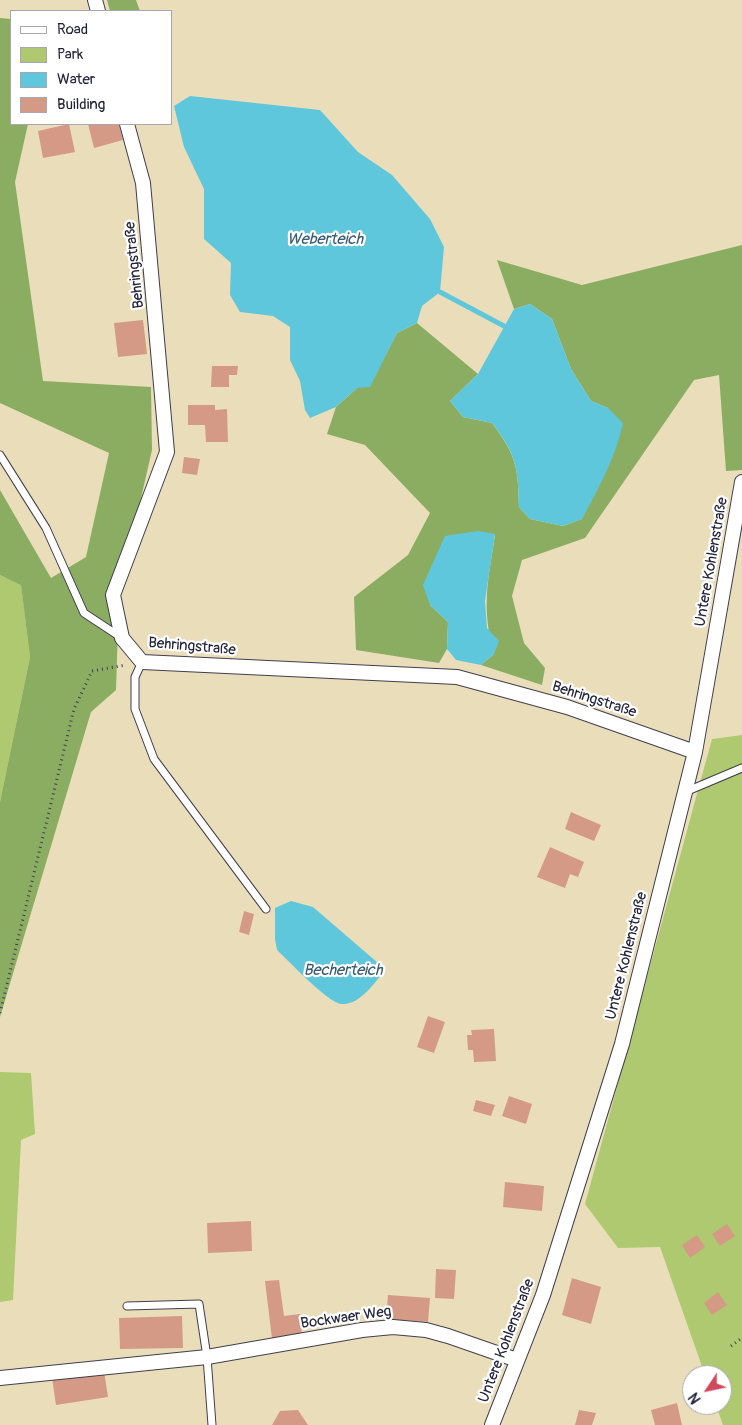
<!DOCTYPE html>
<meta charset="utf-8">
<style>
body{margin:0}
#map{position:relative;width:742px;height:1425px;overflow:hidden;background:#eadeba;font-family:Pangolin,sans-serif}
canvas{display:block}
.legend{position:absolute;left:10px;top:10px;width:162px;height:115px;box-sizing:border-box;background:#fff;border:1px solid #a7a7b1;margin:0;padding:6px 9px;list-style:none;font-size:15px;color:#22223b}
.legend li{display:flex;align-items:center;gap:10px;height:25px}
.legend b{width:25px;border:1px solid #a7a7b1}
.north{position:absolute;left:682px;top:1365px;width:50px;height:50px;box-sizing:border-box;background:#fff;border:1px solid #a7a7b1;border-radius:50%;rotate:236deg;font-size:14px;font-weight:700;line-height:20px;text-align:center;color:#22223b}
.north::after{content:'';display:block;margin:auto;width:18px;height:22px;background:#d1495b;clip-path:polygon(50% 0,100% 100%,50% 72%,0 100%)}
</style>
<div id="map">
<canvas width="742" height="1425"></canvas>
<ul class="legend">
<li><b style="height:6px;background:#fff"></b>Road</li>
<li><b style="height:14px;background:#aec96f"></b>Park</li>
<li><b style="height:14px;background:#5fc7db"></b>Water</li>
<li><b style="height:14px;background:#d59a85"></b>Building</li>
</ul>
<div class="north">N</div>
</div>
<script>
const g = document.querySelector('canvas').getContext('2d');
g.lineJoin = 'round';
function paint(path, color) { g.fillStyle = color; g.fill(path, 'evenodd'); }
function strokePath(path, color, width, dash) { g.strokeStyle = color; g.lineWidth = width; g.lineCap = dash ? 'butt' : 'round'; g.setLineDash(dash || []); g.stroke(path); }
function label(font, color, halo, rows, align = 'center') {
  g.font = font + ' Pangolin,sans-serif'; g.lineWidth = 4.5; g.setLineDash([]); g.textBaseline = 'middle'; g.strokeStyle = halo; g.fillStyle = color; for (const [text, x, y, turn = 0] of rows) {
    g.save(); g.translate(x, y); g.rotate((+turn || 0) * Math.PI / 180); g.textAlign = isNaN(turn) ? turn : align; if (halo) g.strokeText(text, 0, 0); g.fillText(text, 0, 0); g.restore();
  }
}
const green = new Path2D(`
 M 0,575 L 21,584 L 30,657 L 0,802 Z
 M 742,735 L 742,1425 L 723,1425 L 716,1405 L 722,1405 L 722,1375 L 705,1375 L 660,1247 L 618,1248 L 585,1204 L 712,739 Z
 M 0,1072 L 31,1073 L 35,1134 L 21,1140 L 13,1300 L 0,1302 Z`);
const forest = new Path2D(`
 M 107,0 L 136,0 L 140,11 L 110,11 Z
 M 0,18 L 11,19 L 11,124 L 28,124 L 15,182 L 43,381 L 151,387 L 152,450 L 119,594 L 116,690 L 91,712 L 0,1017 L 0,802 L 30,657 L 21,585 L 0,575 L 0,490 L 51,578 L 86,557 L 109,453 L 0,403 Z
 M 742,245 L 742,470 L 726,471 L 719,375 L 694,380 L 585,538 L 522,560 L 512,596 L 524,643 L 545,668 L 542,685 L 481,665 L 494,654 C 481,607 488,581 495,535 L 430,605 L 448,622 L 447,649 L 439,663 L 356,650 L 354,597 L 408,555 L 430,513 L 365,445 L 327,434 L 336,407 L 357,388 L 385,356 L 397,333 L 417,323 L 478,374 L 450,401 L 463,417 L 492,423 C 517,456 518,468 519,507 L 530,519 L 563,526 L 582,519 L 608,408 L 591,401 L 571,369 L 552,319 L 530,304 L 514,309 L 497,260 L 582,285 Z`);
const water = new Path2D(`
 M 190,96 L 320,110 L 358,152 L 392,175 L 430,219 L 444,247 L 440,292 L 422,306 L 417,323 L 397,333 L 370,387 L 357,388 L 336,407 L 310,418 L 305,410 L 300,381 L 290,360 L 290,327 L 273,316 L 240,312 L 230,295 L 231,263 L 204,239 L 204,189 L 184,147 L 174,106 Z
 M 530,304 L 552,319 L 571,369 L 591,401 L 608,408 L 623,423 C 616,457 598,489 582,519 L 563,526 L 530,519 L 519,507 C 518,468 517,455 492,423 L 463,417 L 450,401 L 478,374 L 514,309 Z
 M 478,531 L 495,534 L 485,601 L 487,628 L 499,641 L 494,654 L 481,665 L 456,660 L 447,649 L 448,622 L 430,605 L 423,585 L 445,536 Z
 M 291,901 L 313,907 L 385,969 C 376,982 359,1006 341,1004 C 327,1002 289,961 277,950 L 275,939 L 275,908 Z`);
const stream = new Path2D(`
 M 440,292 L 504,326`);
const building = new Path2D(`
 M 69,124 L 75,152 L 43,158 L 38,131 Z
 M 88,124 L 119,124 L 123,140 L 94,148 Z
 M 143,320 L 147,354 L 118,357 L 114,323 Z
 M 212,366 L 238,366 L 237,375 L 229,375 L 229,387 L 211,387 Z
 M 188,405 L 215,405 L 215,410 L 227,409 L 228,442 L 206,442 L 205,425 L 188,425 Z
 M 184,457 L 200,459 L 197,475 L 182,473 Z
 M 571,812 L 601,825 L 594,841 L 565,829 Z
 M 550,847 L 584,862 L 578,877 L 570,874 L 565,888 L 537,877 Z
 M 244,911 L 254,914 L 249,935 L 239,932 Z
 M 428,1016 L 445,1022 L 434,1053 L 417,1047 Z
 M 494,1029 L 496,1061 L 474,1062 L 473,1050 L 468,1050 L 467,1035 L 472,1035 L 471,1030 Z
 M 509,1096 L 532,1104 L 526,1124 L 502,1116 Z
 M 476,1100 L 495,1105 L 491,1116 L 473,1111 Z
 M 505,1182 L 544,1186 L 542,1211 L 503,1207 Z
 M 251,1221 L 252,1251 L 208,1253 L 207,1223 Z
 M 727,1224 L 735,1236 L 720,1246 L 712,1234 Z
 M 697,1235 L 705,1247 L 690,1258 L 682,1245 Z
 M 436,1269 L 456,1270 L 454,1299 L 435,1298 Z
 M 572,1278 L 601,1287 L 591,1324 L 562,1315 Z
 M 279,1280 L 284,1316 L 300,1314 L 302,1336 L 272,1339 L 265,1281 Z
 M 718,1292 L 727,1305 L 712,1315 L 704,1303 Z
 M 388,1295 L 430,1298 L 428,1322 L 386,1319 Z
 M 182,1316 L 183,1348 L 120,1349 L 119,1318 Z
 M 104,1371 L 108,1397 L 56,1405 L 52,1378 Z
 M 677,1403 L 682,1425 L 655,1425 L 651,1410 Z
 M 298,1410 L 308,1425 L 272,1425 L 280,1411 Z
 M 579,1410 L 596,1413 L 592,1425 L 575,1425 Z`);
const path = new Path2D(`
 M 0,1013 L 74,709 L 92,671 L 126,665
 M 731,1346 L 742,1338`);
const service = new Path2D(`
 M 0,455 L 46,528 L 84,613 L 122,638
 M 142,662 L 135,677 L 135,709 L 154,759 L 266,909
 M 685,792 L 742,768
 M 127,1306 L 199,1304 L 207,1357 L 212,1425`);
const minor = new Path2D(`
 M 95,0 L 98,11
 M 127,124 L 143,183 L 167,452 L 113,595 L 122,638 L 142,662 L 457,677 L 567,707 L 695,752
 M 0,1378 L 207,1357 L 362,1330 L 393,1327 L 426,1330 L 448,1336 L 517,1360
 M 492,1425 L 543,1295 L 622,1044 L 695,752 L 742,482`);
const streetNames = [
 ["Behringstraße",135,265,-96],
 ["Untere Kohlenstraße",712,562,-80],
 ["Behringstraße",192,647,5],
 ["Behringstraße",594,700,18],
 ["Untere Kohlenstraße",627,956,-76],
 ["Bockwaer Weg",346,1318,-8],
 ["Untere Kohlenstraße",507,1341,-69]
];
const waterNames = [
 ["Weberteich",325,240],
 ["Becherteich",343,971]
];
paint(green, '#aec96f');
paint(forest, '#8aad62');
paint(water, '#5fc7db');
strokePath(stream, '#5fc7db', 5);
paint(building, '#d59a85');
strokePath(service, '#403e4e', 9);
strokePath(minor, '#403e4e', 16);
strokePath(path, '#403e4e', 3, [1, 4]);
strokePath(service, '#fff', 7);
strokePath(minor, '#fff', 14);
label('15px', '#22223b', '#fff', streetNames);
label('italic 16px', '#375c73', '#fff', waterNames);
</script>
